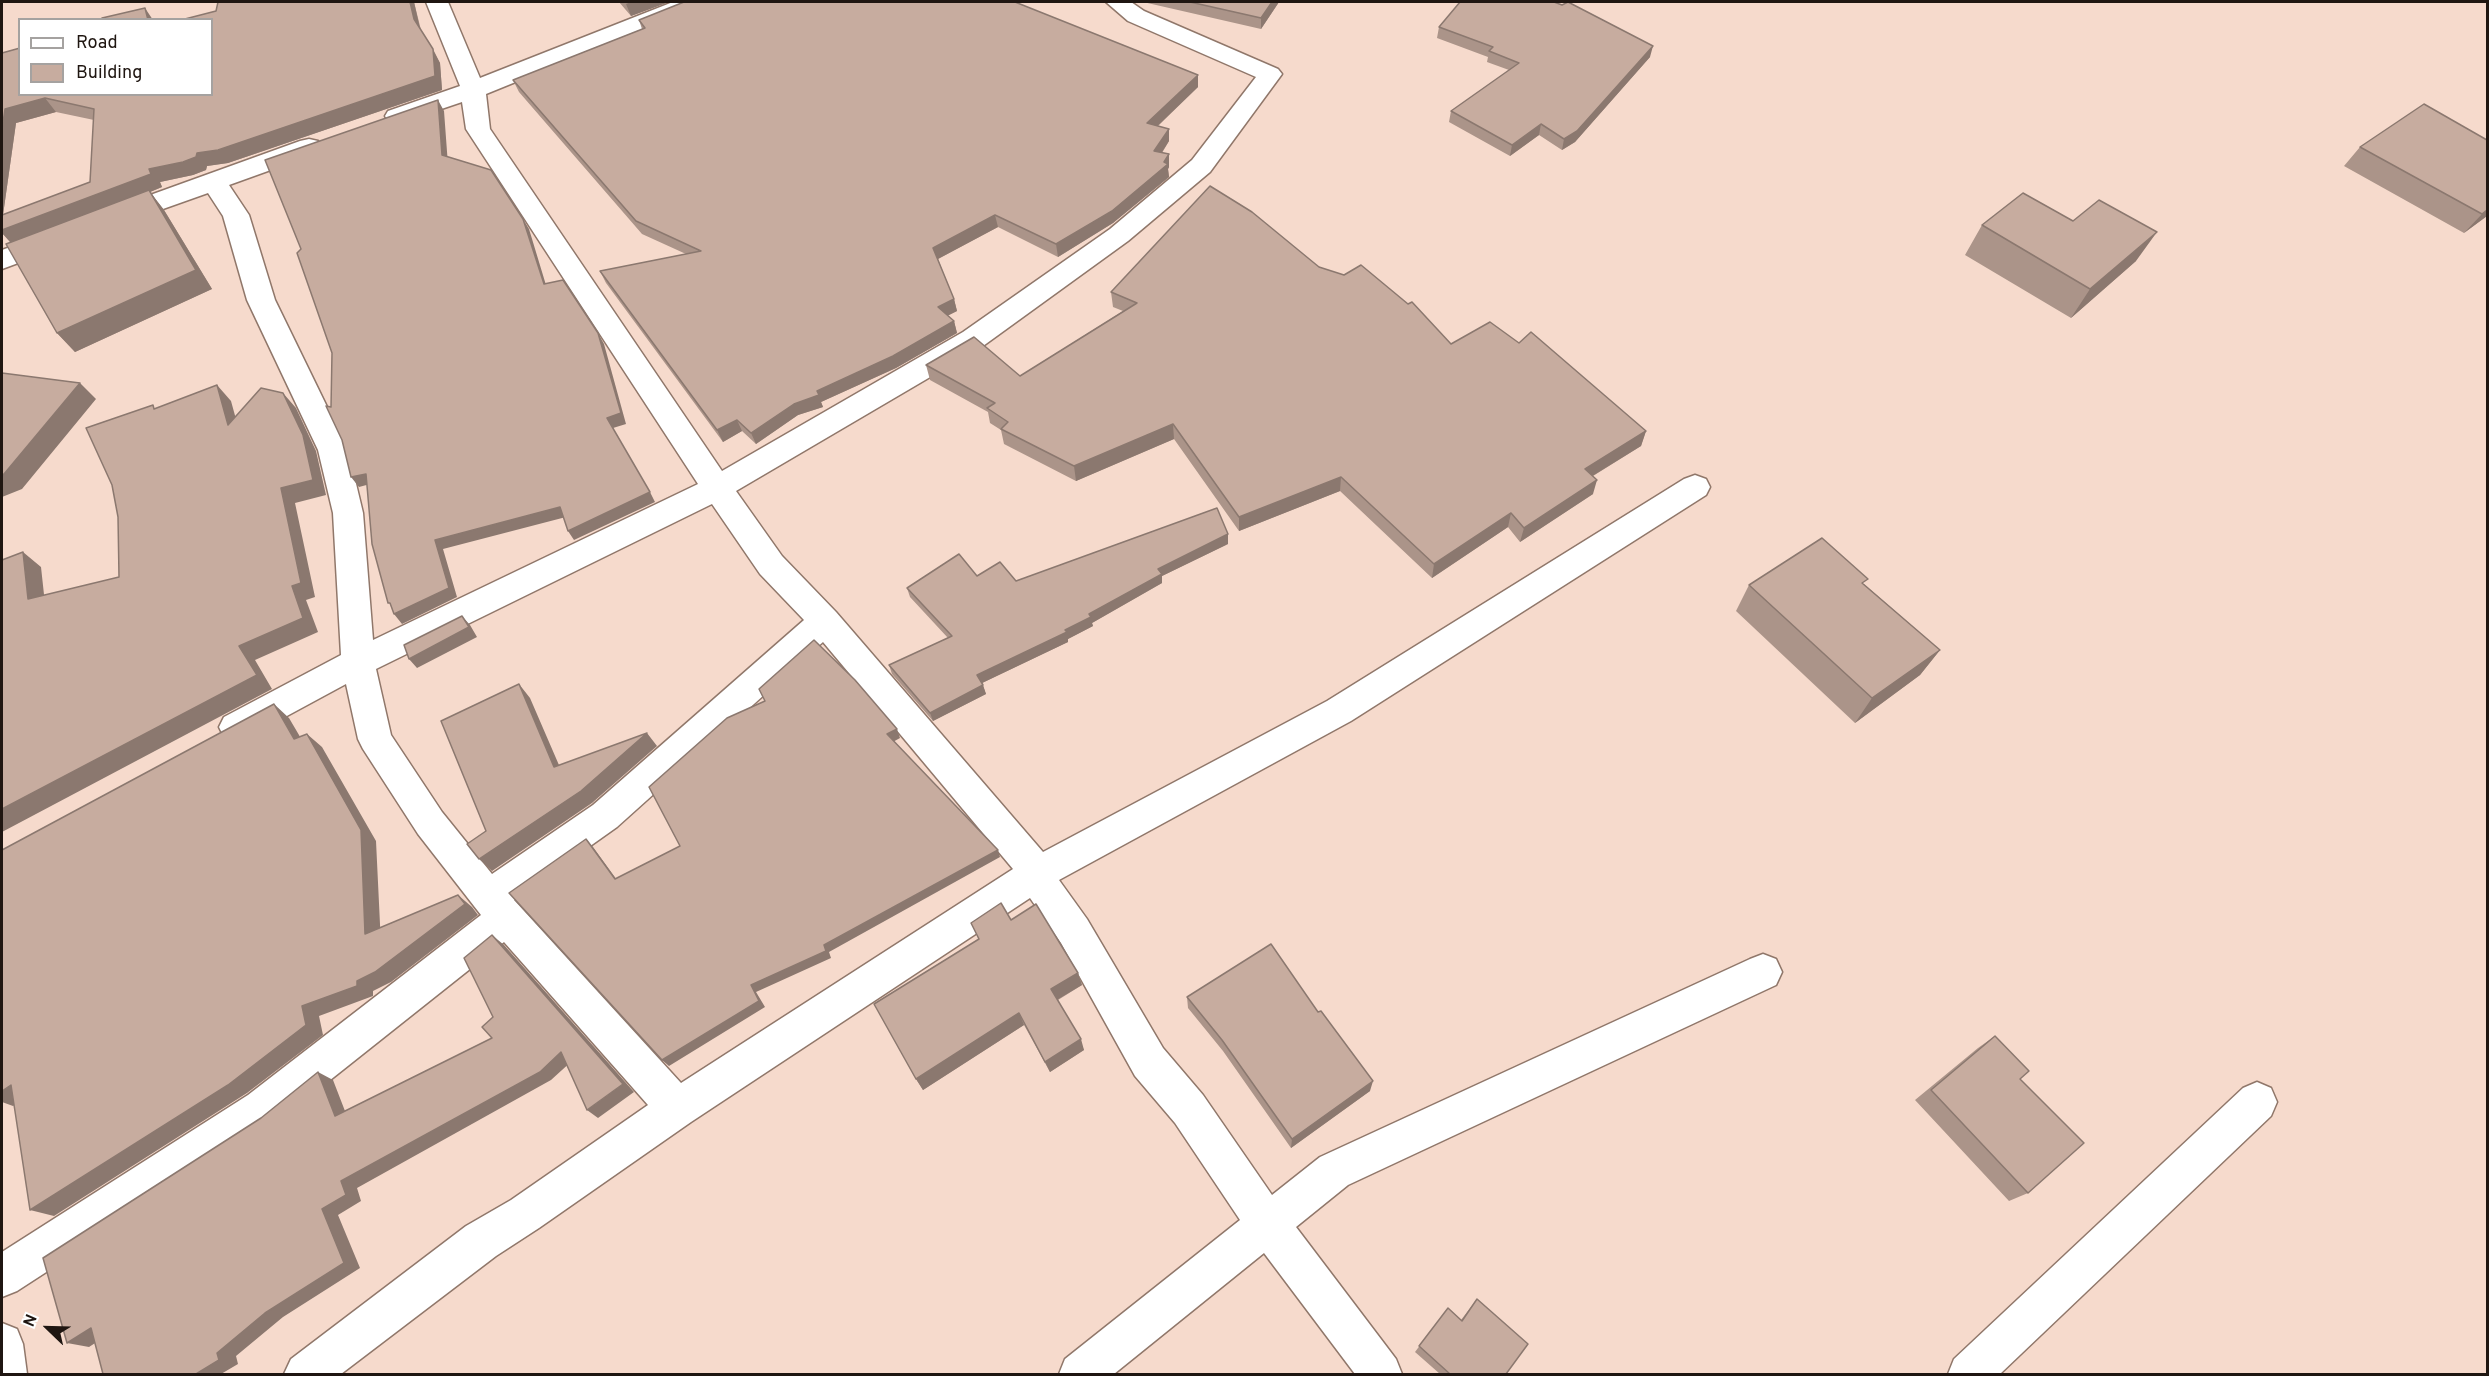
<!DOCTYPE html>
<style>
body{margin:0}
#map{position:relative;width:2489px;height:1376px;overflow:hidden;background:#f6dacc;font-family:Overpass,sans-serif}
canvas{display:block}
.frame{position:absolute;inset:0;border:3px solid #1f1611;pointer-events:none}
.legend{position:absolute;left:18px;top:18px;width:195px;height:78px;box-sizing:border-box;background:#fff;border:2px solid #a5a2a0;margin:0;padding:8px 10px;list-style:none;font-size:18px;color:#1f1611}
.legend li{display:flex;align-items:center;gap:12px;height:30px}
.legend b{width:30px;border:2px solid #a5a2a0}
.north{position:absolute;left:18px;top:1298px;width:60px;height:60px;-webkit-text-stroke:4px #fff;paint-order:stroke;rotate:293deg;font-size:16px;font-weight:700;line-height:24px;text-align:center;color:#1f1611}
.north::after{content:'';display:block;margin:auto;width:21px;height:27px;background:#1f1611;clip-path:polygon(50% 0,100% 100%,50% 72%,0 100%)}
</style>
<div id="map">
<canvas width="2489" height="1376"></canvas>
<div class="frame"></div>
<ul class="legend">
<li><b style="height:8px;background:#fff"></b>Road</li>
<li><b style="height:16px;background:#c7ac9f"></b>Building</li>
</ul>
<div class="north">N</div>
</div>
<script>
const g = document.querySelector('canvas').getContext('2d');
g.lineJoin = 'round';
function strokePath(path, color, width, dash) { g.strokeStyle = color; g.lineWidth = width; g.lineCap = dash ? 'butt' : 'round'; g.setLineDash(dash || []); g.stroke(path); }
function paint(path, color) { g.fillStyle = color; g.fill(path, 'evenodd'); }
const minor = new Path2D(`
 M 426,2 L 448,2 L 480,78 L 673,2 L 703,2 L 700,7 L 486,94 L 490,129 L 722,471 L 963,332 L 1110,229 L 1192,160 L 1256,77 L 1128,21 L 1106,2 L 1131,2 L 1144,11 L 1278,69 L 1282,74 L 1210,172 L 1128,241 L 983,346 L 736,491 L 782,556 L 836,612 L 1043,852 L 1327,701 L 1684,479 L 1695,475 L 1706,479 L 1710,487 L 1706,495 L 1351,721 L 1059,880 L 1087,919 L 1163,1048 L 1203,1095 L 1272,1195 L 1320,1157 L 1750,959 L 1763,954 L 1776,959 L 1782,972 L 1776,985 L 1348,1185 L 1296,1227 L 1396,1359 L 1402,1374 L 1355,1374 L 1264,1253 L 1114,1374 L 1059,1374 L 1065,1359 L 1240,1220 L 1175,1123 L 1135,1076 L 1061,943 L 1030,898 L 691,1122 L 539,1228 L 496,1256 L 341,1374 L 284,1374 L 291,1359 L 466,1226 L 511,1200 L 648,1105 L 504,942 L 276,1123 L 17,1291 L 2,1297 L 2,1252 L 248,1095 L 481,915 L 418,834 L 363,749 L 358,739 L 346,684 L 248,737 L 236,741 L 224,737 L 219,727 L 224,717 L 341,655 L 333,513 L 318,450 L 247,300 L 223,216 L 208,193 L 115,226 L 106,223 L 102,217 L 106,211 L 300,141 L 309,139 L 318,141 L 321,147 L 318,153 L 229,185 L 249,215 L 275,300 L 348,450 L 363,513 L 373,640 L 698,484 L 466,129 L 462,102 L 397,124 L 388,121 L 385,116 L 388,111 L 460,86 ZM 712,504 L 760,574 L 804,620 L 593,805 L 492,874 L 442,812 L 391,735 L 376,669 ZM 823,642 L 1013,869 L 681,1083 L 514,900 L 617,827 Z
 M 55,231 L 64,234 L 68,240 L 64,246 L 2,269 L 2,250 Z
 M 2257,1082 L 2271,1088 L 2277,1102 L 2271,1116 L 2000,1374 L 1948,1374 L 1954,1359 L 2243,1088 Z
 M 2,1323 L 17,1329 L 23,1344 L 27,1374 L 2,1374 Z`);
const wall = new Path2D(`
 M 218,2 L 414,2 L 421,30 L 440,63 L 442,90 L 228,163 L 207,166 L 206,170 L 193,175 L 160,182 L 162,187 L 150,192 L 164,210 L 212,289 L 75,352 L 57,333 L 10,242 L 2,233 L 2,53 L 20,94 L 216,11 ZM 56,112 L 94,120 L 90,182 L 3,215 L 16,123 Z
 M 619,2 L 669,2 L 631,16 Z
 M 1143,2 L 1279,2 L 1261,29 Z
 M 639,20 L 1198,75 L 1198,87 L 1158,126 L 1169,141 L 1162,153 L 1169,154 L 1169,167 L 1168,169 L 1169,177 L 1113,223 L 1058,257 L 998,227 L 938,259 L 954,299 L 957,311 L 947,316 L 954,321 L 957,333 L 896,368 L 821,402 L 823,407 L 798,415 L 756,444 L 742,431 L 723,442 L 606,283 L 600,271 L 686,254 L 642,234 L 519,92 L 513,80 L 642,29 Z
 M 1439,27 L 1650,57 L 1575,142 L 1562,150 L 1539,135 L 1510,156 L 1449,122 L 1451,111 L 1509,70 L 1487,62 L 1488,57 L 1437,38 Z
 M 2360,147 L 2487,216 L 2464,233 L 2344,166 Z
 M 2073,221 L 2136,261 L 2071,318 L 1965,255 L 1982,225 Z
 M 1319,267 L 1451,344 L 1519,343 L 1646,431 L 1641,446 L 1593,476 L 1593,494 L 1520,542 L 1508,527 L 1432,578 L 1340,491 L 1239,531 L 1174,439 L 1076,481 L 1004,444 L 1001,430 L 990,423 L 988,412 L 930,380 L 926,365 L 1020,376 L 1123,311 L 1113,307 L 1111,292 Z
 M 1228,544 L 1162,576 L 1162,583 L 1092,623 L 1093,626 L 1068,639 L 1068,642 L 982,683 L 986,694 L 933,721 L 892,674 L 889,665 L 948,638 L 910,597 L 907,588 L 977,576 L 1016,581 Z
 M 1864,584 L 1940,650 L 1920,675 L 1855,723 L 1736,611 L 1749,585 Z
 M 1011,920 L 1078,973 L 1082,985 L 1058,1000 L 1084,1050 L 1050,1072 L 1024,1025 L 923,1090 L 916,1079 L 979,940 L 971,923 Z
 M 1187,997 L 1370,1091 L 1291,1148 L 1223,1051 L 1188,1008 Z
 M 1995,1036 L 2020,1079 L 2028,1193 L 2009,1201 L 1915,1100 L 1978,1048 Z
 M 1477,1299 L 1506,1374 L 1440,1374 L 1415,1352 L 1448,1308 L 1461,1320 Z`);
const shadedWall = new Path2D(`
 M 410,2 L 414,2 L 421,33 L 414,19 Z
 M 631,2 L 669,2 L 631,16 L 626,4 Z
 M 1272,2 L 1279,2 L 1261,29 L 1261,18 Z
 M 145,8 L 153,20 L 148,20 Z
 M 1653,46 L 1650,57 L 1575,142 L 1562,150 L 1564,139 Z
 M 433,49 L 440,63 L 442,90 L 228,163 L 207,166 L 206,170 L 193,175 L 160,182 L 162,187 L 150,192 L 164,210 L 212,289 L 75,352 L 57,333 L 12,244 L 2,233 L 2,230 L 149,169 L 197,153 Z
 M 1198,75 L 1198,87 L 1148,135 L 1147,123 Z
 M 45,98 L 56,112 L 16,123 L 2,222 L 2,129 L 5,109 Z
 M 438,100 L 444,111 L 448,165 L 442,155 Z
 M 1541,124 L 1539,135 L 1510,156 L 1512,145 Z
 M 1169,129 L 1169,141 L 1155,163 L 1154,151 Z
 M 1169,154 L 1169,167 L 1168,169 L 1169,177 L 1113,223 L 1058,257 L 1056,244 L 1164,162 Z
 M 2487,210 L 2487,216 L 2464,233 L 2482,214 Z
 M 995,215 L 998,227 L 936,260 L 933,248 Z
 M 523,219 L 529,229 L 549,295 L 544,284 Z
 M 2157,232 L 2136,261 L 2071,318 L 2090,289 Z
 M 954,299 L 957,311 L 941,319 L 938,307 Z
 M 954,321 L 957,333 L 896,368 L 821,402 L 823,407 L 798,415 L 756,444 L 751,433 L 794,404 L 817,391 Z
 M 598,333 L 604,344 L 626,424 L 613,428 L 607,418 Z
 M 80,383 L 96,399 L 22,489 L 2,497 L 2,475 Z
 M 217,385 L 231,401 L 242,441 L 228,425 Z
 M 283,393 L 296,408 L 316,451 L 326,495 L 295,503 L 315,597 L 306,600 L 318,632 L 255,660 L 272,689 L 2,832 L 2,809 L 239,646 L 292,586 L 281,488 Z
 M 737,420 L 742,431 L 723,442 L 717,430 Z
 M 1173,424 L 1174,439 L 1076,481 L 1074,466 Z
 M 1646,431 L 1641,446 L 1581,483 L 1585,469 Z
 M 366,474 L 374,483 L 359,487 L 351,477 Z
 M 1341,477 L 1340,491 L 1239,531 L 1239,517 Z
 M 1597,480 L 1593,494 L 1520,542 L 1524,528 Z
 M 650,492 L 655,502 L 574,540 L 568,531 Z
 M 560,507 L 566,517 L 443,549 L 457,597 L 402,624 L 394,614 L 435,540 Z
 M 1511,513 L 1508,527 L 1432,578 L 1434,564 Z
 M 1228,534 L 1228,544 L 1162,576 L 1162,583 L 1092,623 L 1093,626 L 1068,639 L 1068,642 L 980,684 L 977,675 L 1065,630 L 1158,569 Z
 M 23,552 L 41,567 L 46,613 L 28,599 Z
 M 462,616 L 470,625 L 477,637 L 417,668 L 409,659 Z
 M 1940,650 L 1920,675 L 1855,723 L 1872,698 Z
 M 519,684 L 530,698 L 565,779 L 554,767 Z
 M 983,685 L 986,694 L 933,721 L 930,713 Z
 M 274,704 L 289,718 L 309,752 L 294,739 Z
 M 897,729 L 900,738 L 891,743 L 887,734 Z
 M 647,733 L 657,746 L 592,803 L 492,871 L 479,859 Z
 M 307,734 L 322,747 L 376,841 L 381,945 L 365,934 Z
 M 586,839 L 593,847 L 622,887 L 615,879 Z
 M 998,850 L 1000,857 L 829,952 L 831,958 L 756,992 L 765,1007 L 669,1066 L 662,1060 L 751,985 Z
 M 458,895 L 472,907 L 478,915 L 391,982 L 373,991 L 373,996 L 319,1016 L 323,1035 L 247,1093 L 54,1216 L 30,1210 L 302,1006 L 357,981 Z
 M 492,935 L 504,945 L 634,1092 L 598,1118 L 587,1110 L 623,1084 Z
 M 1078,973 L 1082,985 L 1055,1001 L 1051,989 Z
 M 1019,1013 L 1024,1025 L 923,1090 L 916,1079 Z
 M 1081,1039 L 1084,1050 L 1050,1072 L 1045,1062 Z
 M 561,1052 L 573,1060 L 551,1080 L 357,1188 L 361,1201 L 338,1215 L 360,1268 L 283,1317 L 236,1356 L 238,1364 L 221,1374 L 196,1374 L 217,1353 L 341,1181 Z
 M 318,1072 L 333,1080 L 350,1124 L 335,1116 Z
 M 1373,1081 L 1370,1091 L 1291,1148 L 1292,1139 Z
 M 11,1085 L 33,1093 L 13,1106 L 2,1102 L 2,1091 Z
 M 91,1328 L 112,1332 L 89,1347 L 67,1343 Z`);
const building = new Path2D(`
 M 218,2 L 410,2 L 414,19 L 433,49 L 435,76 L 218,150 L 197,153 L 196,157 L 183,162 L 149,169 L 151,174 L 2,230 L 2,215 L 90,182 L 94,109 L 45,98 L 5,109 L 2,129 L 2,53 L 20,48 L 20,94 L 212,94 L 212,20 L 181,20 L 216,11 Z
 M 684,2 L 1015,2 L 1198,75 L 1147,123 L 1169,129 L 1154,151 L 1169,154 L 1164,162 L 1168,164 L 1112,211 L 1056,244 L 995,215 L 933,248 L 954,299 L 938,307 L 954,321 L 893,356 L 817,391 L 819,395 L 794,404 L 751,433 L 737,420 L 717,430 L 600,271 L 701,251 L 636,221 L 513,80 L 645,28 L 639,20 Z
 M 1190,2 L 1272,2 L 1261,18 Z
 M 1460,2 L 1554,2 L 1562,5 L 1568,2 L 1653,46 L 1577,131 L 1564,139 L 1541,124 L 1512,145 L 1451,111 L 1519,63 L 1489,51 L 1493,47 L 1439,27 Z
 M 145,8 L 148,20 L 103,20 L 102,18 Z
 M 438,100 L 442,155 L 491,170 L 523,219 L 544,284 L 563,280 L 598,333 L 621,413 L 607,418 L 650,492 L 568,531 L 560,507 L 435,540 L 449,588 L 394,614 L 390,603 L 388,603 L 372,544 L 366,474 L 351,477 L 342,440 L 326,406 L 331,407 L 332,353 L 297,253 L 301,249 L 265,160 Z
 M 2424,104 L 2487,140 L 2487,210 L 2482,214 L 2360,147 Z
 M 1210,186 L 1252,212 L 1319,267 L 1344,275 L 1361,265 L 1408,304 L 1412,302 L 1451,344 L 1490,322 L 1519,343 L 1531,332 L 1646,431 L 1585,469 L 1597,480 L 1524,528 L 1511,513 L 1434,564 L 1341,477 L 1239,517 L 1173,424 L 1074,466 L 1001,429 L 1008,422 L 987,408 L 995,403 L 926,365 L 974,337 L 1020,376 L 1137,303 L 1111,292 Z
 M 149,190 L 196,270 L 57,333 L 6,244 Z
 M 2023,193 L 2073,221 L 2099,200 L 2157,232 L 2090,289 L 1982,225 Z
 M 2,373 L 80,383 L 4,474 L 2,475 Z
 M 217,385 L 228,425 L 261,388 L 283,393 L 303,435 L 313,480 L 281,488 L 301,583 L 292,586 L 303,618 L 239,646 L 257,675 L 2,809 L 2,560 L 23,552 L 28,599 L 119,577 L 118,517 L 112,485 L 86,428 L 153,405 L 154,409 Z
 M 1217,508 L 1228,534 L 1158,569 L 1162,574 L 1089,614 L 1091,617 L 1065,630 L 1067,632 L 977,675 L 983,685 L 930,713 L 889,665 L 952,636 L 907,588 L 959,554 L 977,576 L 1000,562 L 1016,581 Z
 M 1822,538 L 1868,579 L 1862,583 L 1940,650 L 1872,698 L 1749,585 Z
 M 462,616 L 469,627 L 409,659 L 404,645 Z
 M 814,640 L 855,680 L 897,729 L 887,734 L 998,850 L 824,945 L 826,951 L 751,985 L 759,1001 L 662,1060 L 509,893 L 586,839 L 615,879 L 680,846 L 649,787 L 727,718 L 765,701 L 759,689 Z
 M 519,684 L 554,767 L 647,733 L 581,791 L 479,859 L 467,844 L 486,831 L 441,721 Z
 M 274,704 L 294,739 L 307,734 L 361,830 L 365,934 L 458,895 L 465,904 L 375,972 L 357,981 L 357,986 L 302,1006 L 306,1025 L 228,1085 L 30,1210 L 11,1085 L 2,1091 L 2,850 Z
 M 1001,903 L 1011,920 L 1036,904 L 1078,973 L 1051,989 L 1081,1039 L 1045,1062 L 1019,1013 L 916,1079 L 874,1004 L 979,939 L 971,923 Z
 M 492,935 L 623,1084 L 587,1110 L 561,1052 L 540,1072 L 341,1181 L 346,1195 L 322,1209 L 344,1263 L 265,1313 L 217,1353 L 219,1360 L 196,1374 L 103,1374 L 91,1328 L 67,1343 L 43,1258 L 261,1118 L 318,1072 L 335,1116 L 492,1038 L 482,1027 L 493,1017 L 464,958 Z
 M 1271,944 L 1318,1012 L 1321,1011 L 1373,1081 L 1292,1139 L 1222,1040 L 1187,997 Z
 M 1995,1036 L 2029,1071 L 2020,1079 L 2084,1143 L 2028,1193 L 1931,1090 Z
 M 1477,1299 L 1528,1344 L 1506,1374 L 1450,1374 L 1419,1346 L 1448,1308 L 1462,1321 Z`);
strokePath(minor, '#90776a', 3);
paint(minor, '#fff');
paint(wall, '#ab9489');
paint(shadedWall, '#8b786f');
paint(building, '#c7ac9f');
strokePath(building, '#8b786f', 1.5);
</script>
